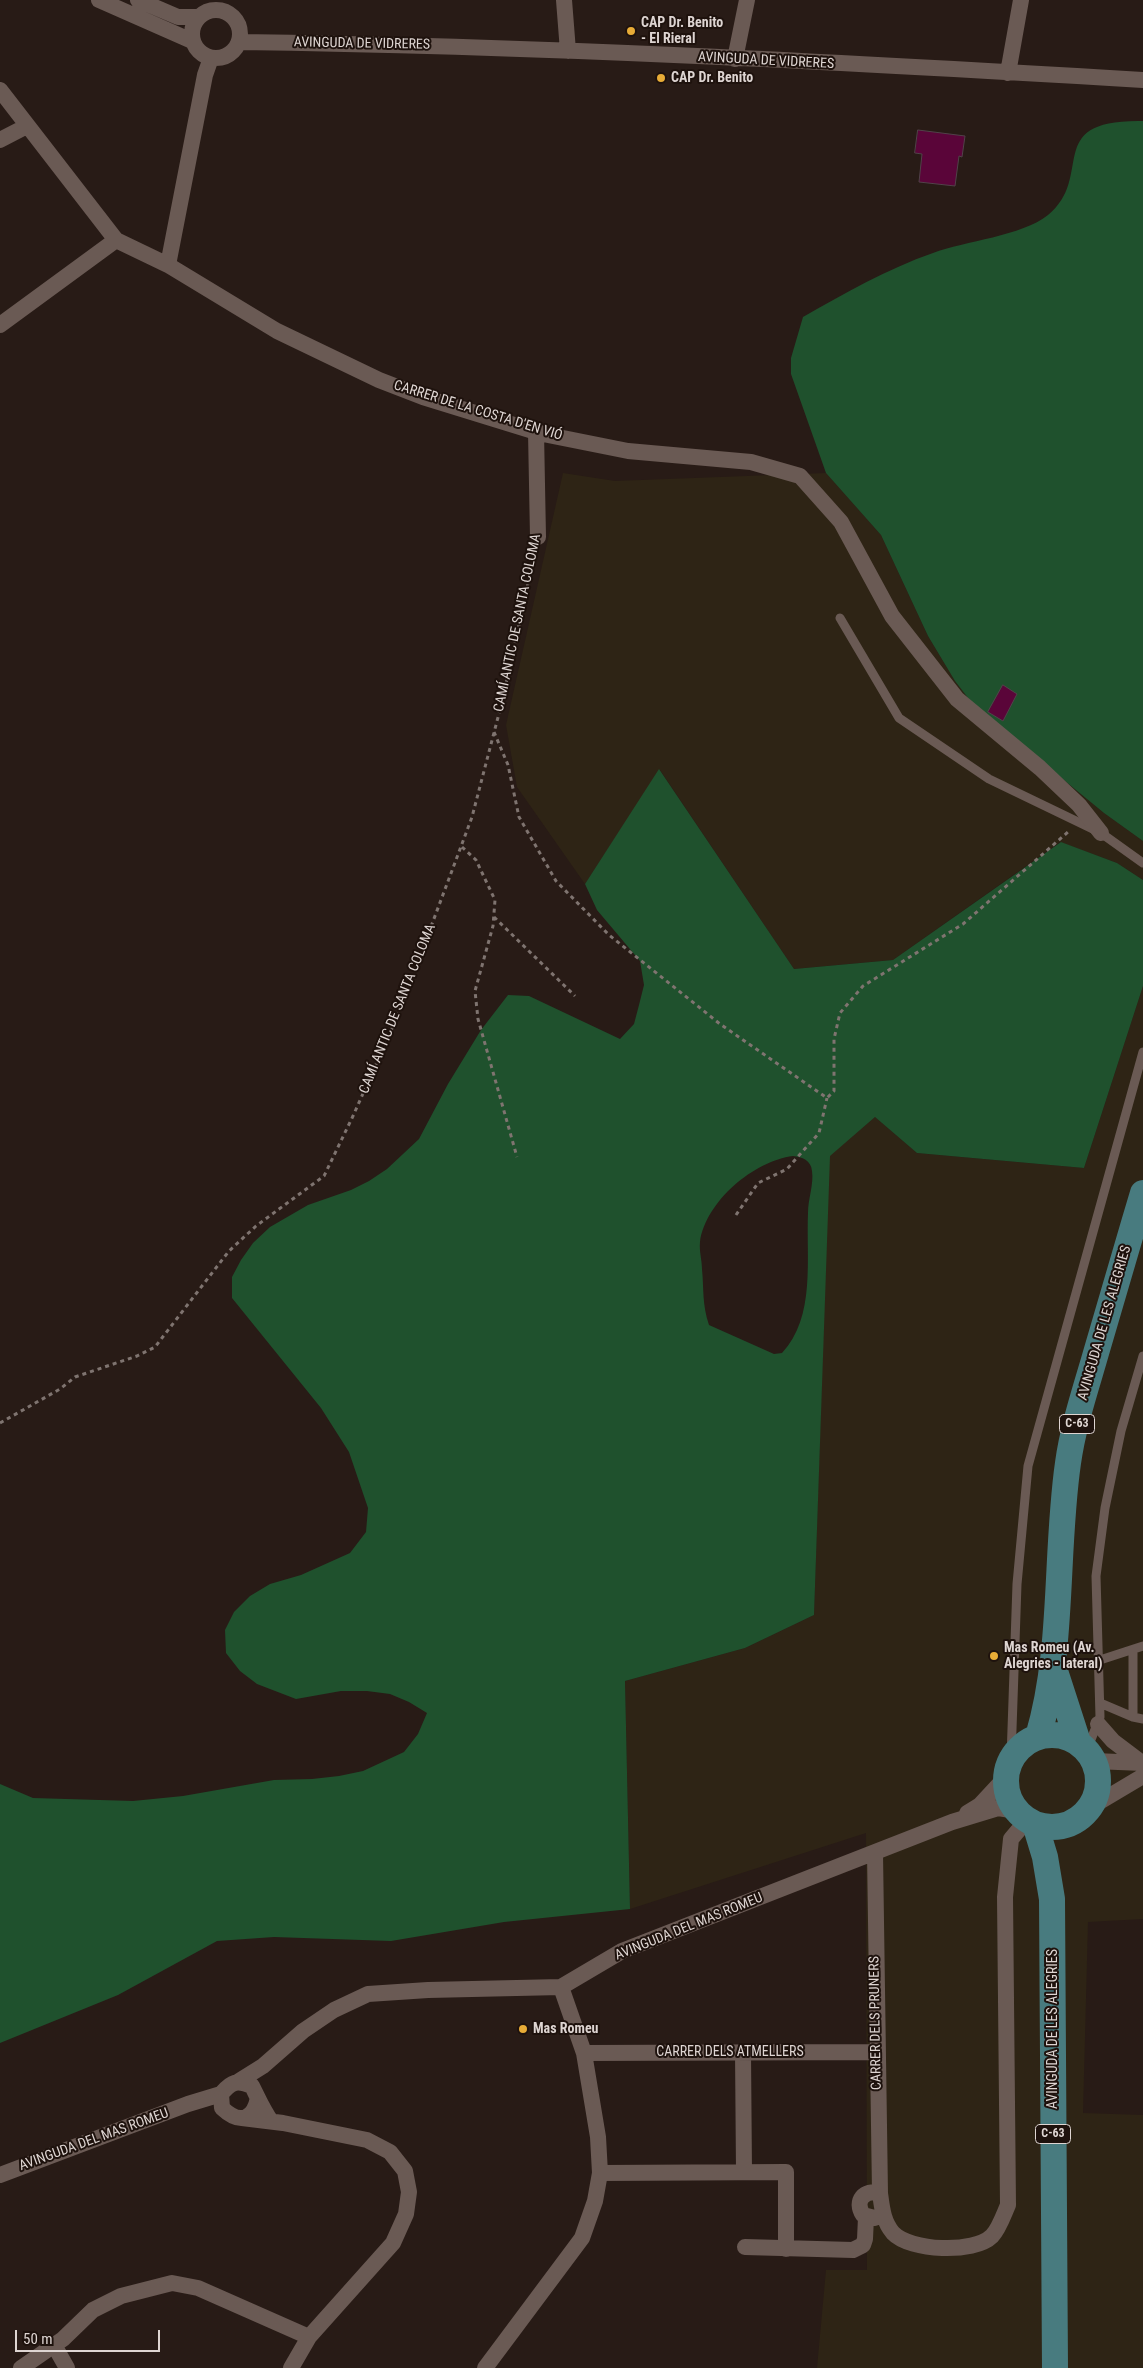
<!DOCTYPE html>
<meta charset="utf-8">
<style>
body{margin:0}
#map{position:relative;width:1143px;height:2368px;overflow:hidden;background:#281b16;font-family:"Roboto Condensed",sans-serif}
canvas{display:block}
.scale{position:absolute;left:15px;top:2330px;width:145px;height:22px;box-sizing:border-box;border:2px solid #ded5d2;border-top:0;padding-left:6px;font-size:15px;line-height:18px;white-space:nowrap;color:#ded5d2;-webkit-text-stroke:4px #1e120d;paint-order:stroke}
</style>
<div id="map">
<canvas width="1143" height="2368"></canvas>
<div class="scale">50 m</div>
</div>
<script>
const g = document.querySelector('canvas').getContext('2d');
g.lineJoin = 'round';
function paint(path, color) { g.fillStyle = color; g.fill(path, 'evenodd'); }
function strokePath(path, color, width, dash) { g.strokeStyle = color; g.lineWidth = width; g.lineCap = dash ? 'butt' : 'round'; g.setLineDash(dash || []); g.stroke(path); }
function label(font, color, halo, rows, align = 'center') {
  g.font = font + ' "Roboto Condensed",sans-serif'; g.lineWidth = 4; g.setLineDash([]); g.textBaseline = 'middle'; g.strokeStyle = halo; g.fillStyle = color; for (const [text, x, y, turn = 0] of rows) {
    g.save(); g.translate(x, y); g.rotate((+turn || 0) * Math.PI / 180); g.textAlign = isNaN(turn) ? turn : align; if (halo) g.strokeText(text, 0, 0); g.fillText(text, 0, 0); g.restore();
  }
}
const industrial = new Path2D(`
 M 563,473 L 615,481 L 826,473 L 881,535 L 928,636 L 955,681 L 975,707 L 1104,813 L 1143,841 L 1143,880 L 1117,863 L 1060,842 L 893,960 L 794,969 L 660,770 L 585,884 L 517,787 L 506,725 Z
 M 1143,986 L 1143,1919 L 1088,1922 L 1083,2113 L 1143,2115 L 1143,2368 L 817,2368 L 826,2270 L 867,2270 L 866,1833 L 630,1909 L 625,1681 L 745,1648 L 814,1615 L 829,1156 L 875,1117 L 917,1153 L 1084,1168 Z`);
const green = new Path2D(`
 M 1143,121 L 1143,841 L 1104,813 L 975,707 L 955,681 L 928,636 L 881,535 L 826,473 L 791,374 L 791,358 L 803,317 C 845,293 887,269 933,253 C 965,241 1022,236 1048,215 C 1096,176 1041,119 1143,121 Z
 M 659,769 L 794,969 L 893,960 L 1061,842 L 1117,863 L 1143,880 L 1143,986 L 1084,1168 L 917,1153 L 875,1117 L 830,1156 L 814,1615 L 745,1648 L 625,1681 L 630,1909 L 504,1922 L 391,1941 L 274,1937 L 217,1941 L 118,1995 L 0,2043 L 0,1784 L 33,1798 L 133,1801 L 183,1796 L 274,1780 L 312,1779 L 339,1776 L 363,1771 L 404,1752 L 418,1734 L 427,1713 L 409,1702 L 390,1694 L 367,1691 L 341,1691 L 296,1699 L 257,1684 L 240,1671 L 226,1653 L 225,1630 L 234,1612 L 250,1596 L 270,1584 L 301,1575 L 350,1553 L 366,1532 L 368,1508 L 349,1452 L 321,1408 L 232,1298 L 232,1277 L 241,1260 L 253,1243 L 270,1227 L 308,1205 L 351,1190 L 369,1181 L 387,1169 L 419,1139 L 448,1084 L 481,1030 L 508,995 L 529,996 L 620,1039 L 634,1024 L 639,1005 L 644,985 L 640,961 L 597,910 L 585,884 ZM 793,1156 C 802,1157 811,1160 812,1171 C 814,1184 808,1199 808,1213 C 806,1258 816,1317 782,1353 L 774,1354 L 709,1325 C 702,1304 704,1290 702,1269 C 702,1260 699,1251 700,1242 C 706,1201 754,1161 793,1156 Z`);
const building = new Path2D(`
 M 918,130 L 965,136 L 962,157 L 959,156 L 955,186 L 919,182 L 922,154 L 915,153 Z
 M 1003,685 L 1017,694 L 1003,721 L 988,712 Z`);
const path = new Path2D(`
 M 494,732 L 508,765 L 519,817 L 556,881 L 609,935 L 720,1024 L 827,1098 L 834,1091 L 834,1039 L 840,1013 L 863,986 L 963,924 L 1068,832
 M 462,847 L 476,860 L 495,900 L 493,926 L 475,991 L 478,1019 L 517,1157
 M 494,917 L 575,996
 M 736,1215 L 758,1183 L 787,1169 L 819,1133 L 827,1098
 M 0,1423 L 60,1389 L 75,1377 L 137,1356 L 155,1347 L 229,1251 L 256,1226 L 324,1176 L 353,1116 L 398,1015 L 472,817 L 502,702 L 535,552`);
const lane = new Path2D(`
 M 840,618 L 899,718 L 989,779 L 1101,833 L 1143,863
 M 1133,1651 L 1133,1717
 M 1100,1660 L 1143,1646
 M 1100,1703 L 1133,1717 L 1143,1719
 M 1086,1752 L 1100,1717 L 1096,1576 L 1105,1508 L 1121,1431 L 1143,1356
 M 1011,1758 L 1017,1584 L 1028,1466 L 1143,1052`);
const street = new Path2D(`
 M 99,0 L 192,41
 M 138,0 L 178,17 L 197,17
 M 564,0 L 568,51
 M192 34a24 24 0 1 1 48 0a24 24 0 1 1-48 0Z
 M 239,42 C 541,46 842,62 1143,80
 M 735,59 L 747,0
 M 1008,73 L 1021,0
 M 0,90 L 116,240 L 168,265 L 277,331 L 379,380 L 423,397 L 543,434 L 628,451 L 751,462 L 800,476 L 841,522 L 892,616 L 957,699 L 1040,768 L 1079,805 L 1101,833
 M 0,140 L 27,126
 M 168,265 L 205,75 L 211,58
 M 0,325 L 116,240
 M 536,432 L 538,537
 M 1098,1724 L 1113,1741 L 1142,1763
 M 1094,1761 L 1143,1763
 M 1091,1807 L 1143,1776
 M 967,1813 L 980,1805 L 1006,1777
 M 875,1853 L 880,2193 C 882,2208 883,2221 893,2233 C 910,2251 974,2254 992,2236 C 999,2229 1004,2214 1008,2205 L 1005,1897 L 1011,1839 L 1027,1820
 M 743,2052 L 744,2172
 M 584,2053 L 876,2052
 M 239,2081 L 263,2066 L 303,2031 L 334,2010 L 368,1994 L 428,1990 L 561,1987 L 622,1951 L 952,1822 L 998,1808 L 1017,1811
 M 258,2098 C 253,2121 239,2124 222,2108 L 221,2094 C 232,2081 237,2080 252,2086 C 258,2098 263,2110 271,2121
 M 242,2118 L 283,2123 L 367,2140 L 390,2152 L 405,2171 L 409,2192 L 406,2214 L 393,2243 L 309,2337 L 291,2368
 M 600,2173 L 786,2172 L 786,2249
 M 0,2175 L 188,2104 L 221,2094
 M 875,2218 L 863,2215 C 854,2201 864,2189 880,2193
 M 745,2247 L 853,2250 L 863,2245 L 865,2239 L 866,2217
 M 54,2345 L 67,2368
 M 21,2368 L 63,2339 L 93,2310 L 121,2296 L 172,2283 L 198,2288 L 309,2337
 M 485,2368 L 582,2238 L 595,2201 L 600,2173 L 598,2137 L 584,2053 L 561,1987`);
const primary = new Path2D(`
 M 1055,1671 L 1078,1742
 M1006 1781a46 46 0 1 1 92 0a46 46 0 1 1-92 0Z
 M 1038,1737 C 1064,1649 1055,1553 1068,1463 C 1073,1426 1086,1388 1096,1353 C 1112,1299 1127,1246 1143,1193
 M 1035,1824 L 1045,1857 L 1052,1899 L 1055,2368`);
const markers = [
 [631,31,5,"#e8ac37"],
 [661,78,5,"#e8ac37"],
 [994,1656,5,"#e8ac37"],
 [523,2029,5,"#e8ac37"]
];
const shields = [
 [1077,1424,35],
 [1053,2134,35]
];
const shieldNames = [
 ["C-63",1077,1424],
 ["C-63",1053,2134]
];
const poiNames = [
 ["CAP Dr. Benito",641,23],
 ["- El Rieral",641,39],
 ["CAP Dr. Benito",671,78],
 ["Mas Romeu (Av.",1004,1648],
 ["Alegries - lateral)",1004,1664],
 ["Mas Romeu",533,2029]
];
const streetNames = [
 ["AVINGUDA DE VIDRERES",362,44,1],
 ["AVINGUDA DE VIDRERES",766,61,3],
 ["CARRER DE LA COSTA D'EN VIÓ",478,411,17],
 ["CAMÍ ANTIC DE SANTA COLOMA",518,623,-78],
 ["CAMÍ ANTIC DE SANTA COLOMA",398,1009,-68],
 ["AVINGUDA DE LES ALEGRIES",1105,1323,-74],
 ["AVINGUDA DEL MAS ROMEU",689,1927,-22],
 ["CARRER DELS PRUNERS",876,2023,-91],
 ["AVINGUDA DE LES ALEGRIES",1053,2029,-90],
 ["CARRER DELS ATMELLERS",730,2052],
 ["AVINGUDA DEL MAS ROMEU",94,2140,-20]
];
paint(industrial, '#2e2415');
paint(green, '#1f512d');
paint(building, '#5a0539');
strokePath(building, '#514249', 1);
strokePath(path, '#7f7470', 3, [4, 4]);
strokePath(lane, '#6a5a54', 9);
strokePath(street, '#6a5a54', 16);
strokePath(primary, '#487b7f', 26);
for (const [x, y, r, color] of markers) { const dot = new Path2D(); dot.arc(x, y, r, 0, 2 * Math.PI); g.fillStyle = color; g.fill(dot); strokePath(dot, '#1e120d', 2); }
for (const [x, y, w] of shields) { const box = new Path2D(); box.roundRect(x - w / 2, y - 9.5, w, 19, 4); g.fillStyle = '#1e120d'; g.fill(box); strokePath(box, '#ded5d2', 1); }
label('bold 12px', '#ded5d2', null, shieldNames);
label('bold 14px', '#ded5d2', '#1e120d', poiNames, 'left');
label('14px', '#ded5d2', '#1e120d', streetNames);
</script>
